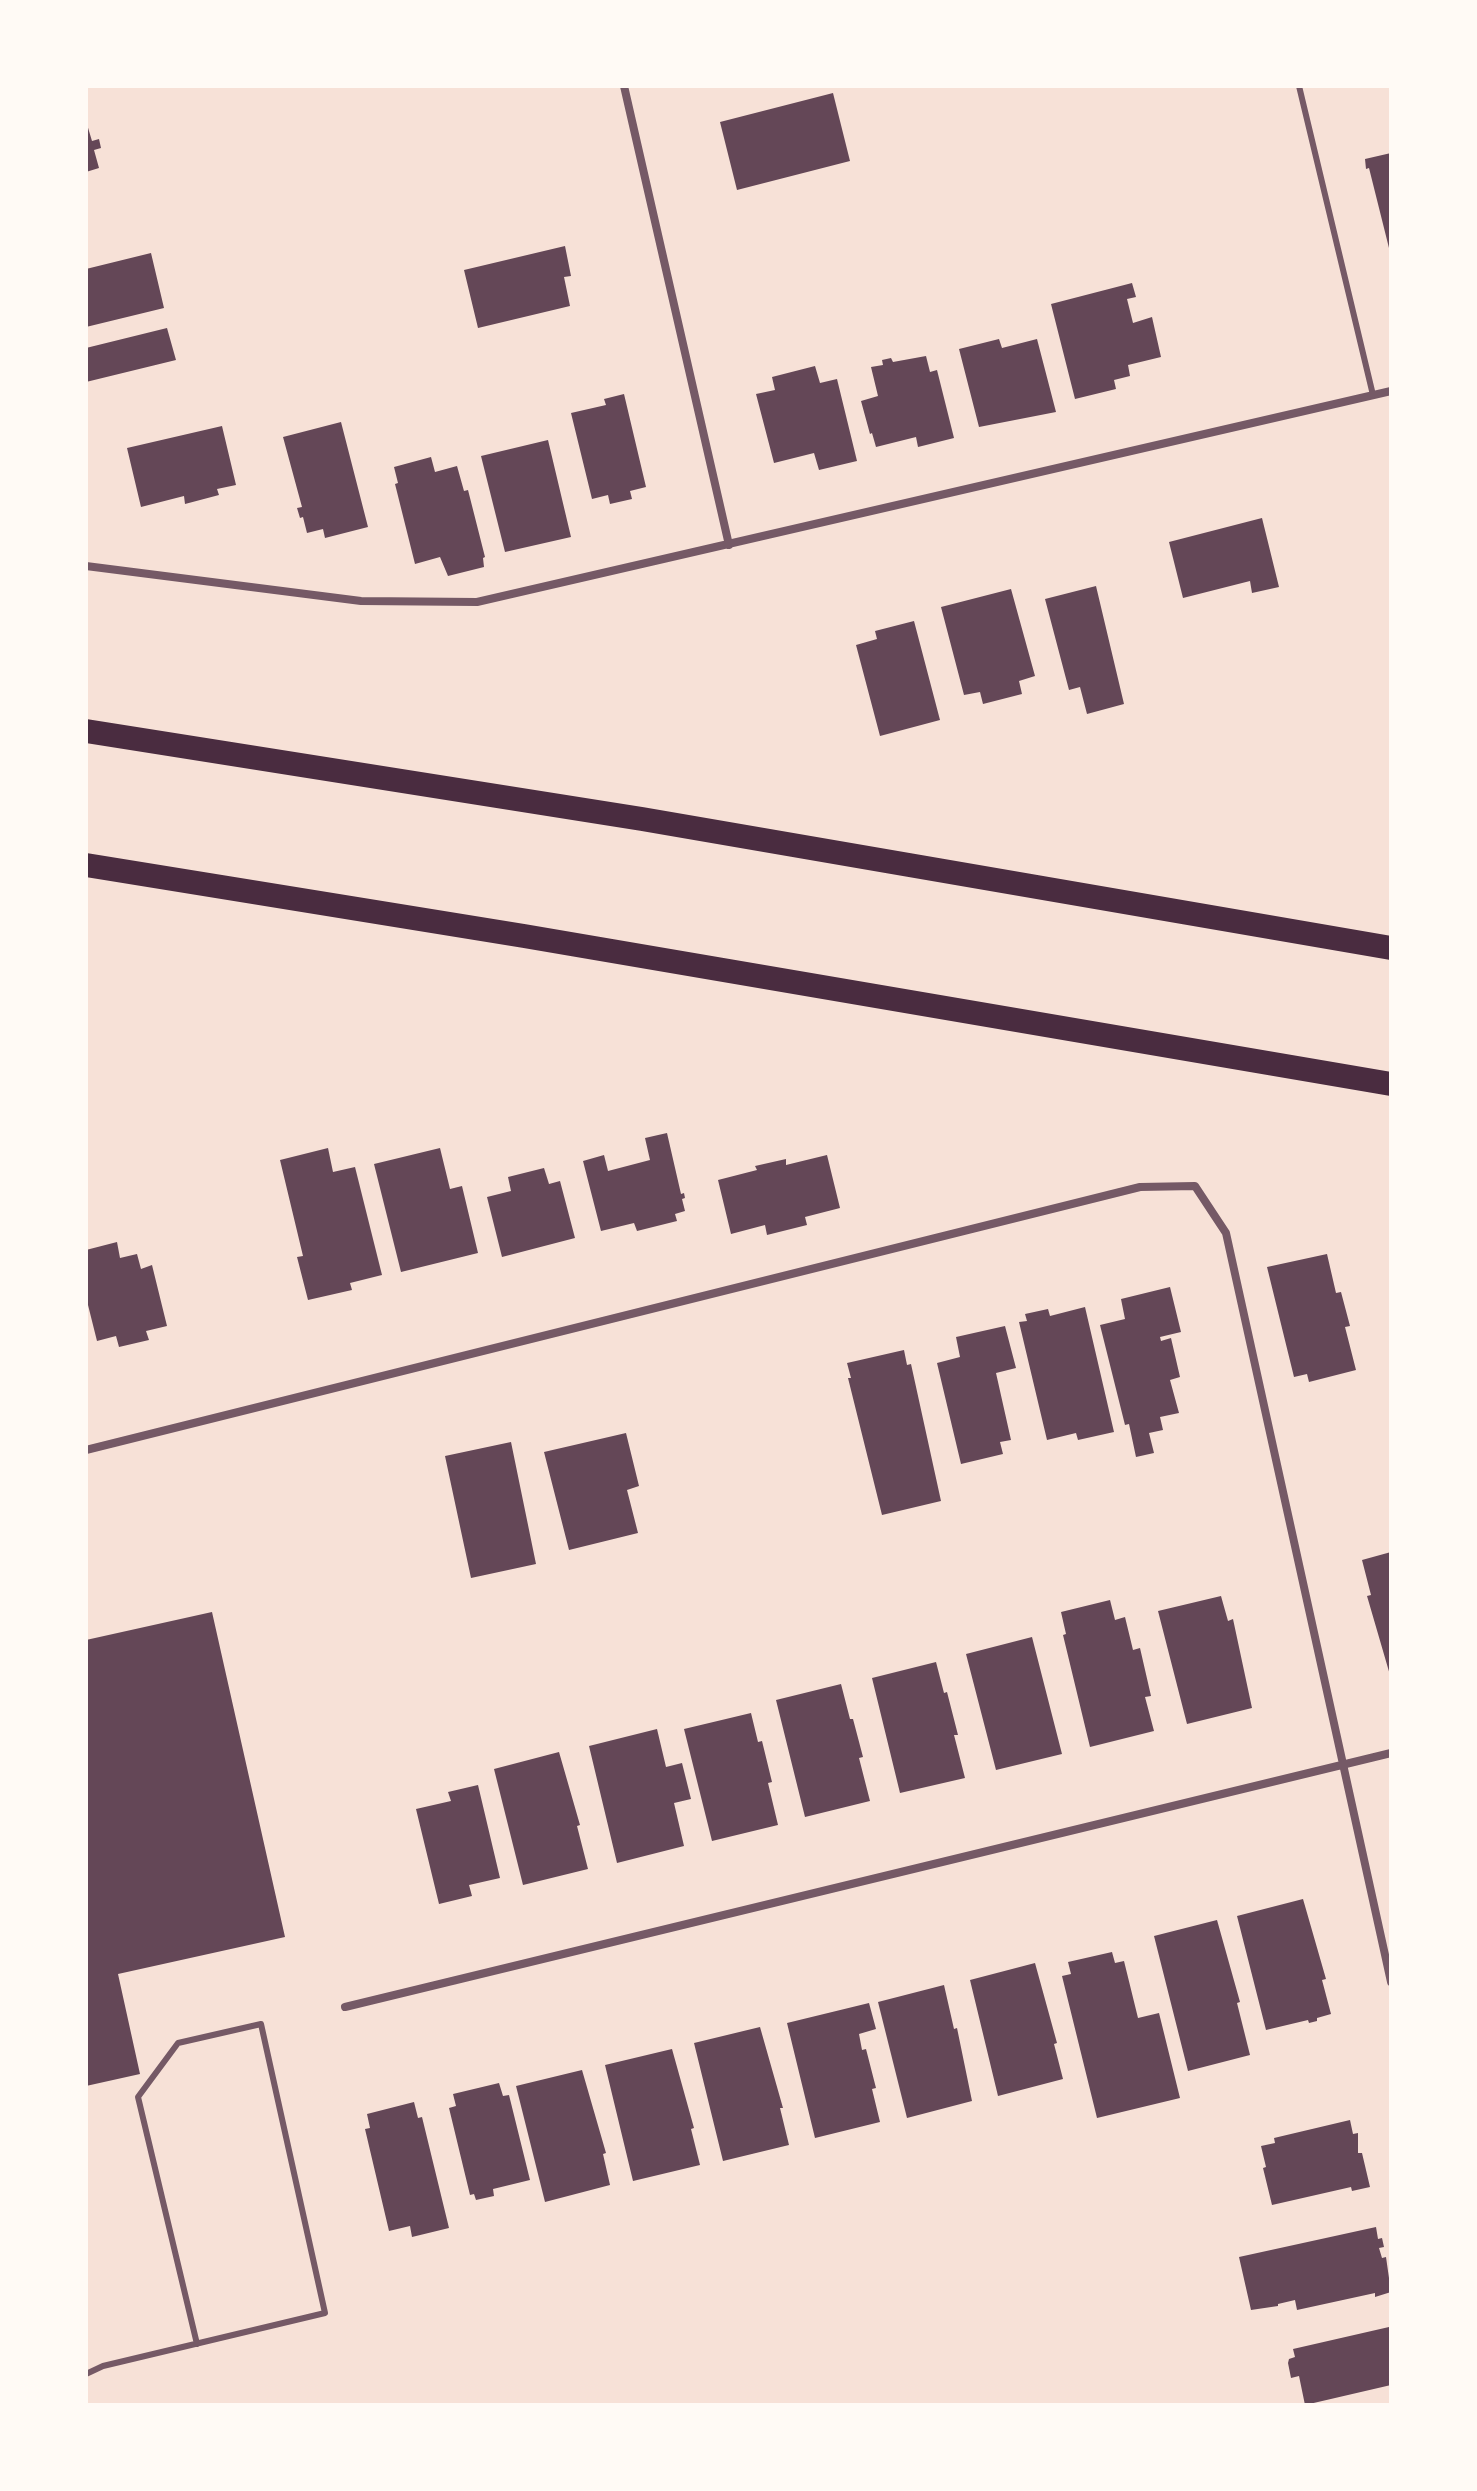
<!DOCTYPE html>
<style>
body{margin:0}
#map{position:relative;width:1477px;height:2491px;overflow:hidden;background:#f7e1d7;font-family:"Fira Sans Condensed",sans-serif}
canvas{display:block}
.frame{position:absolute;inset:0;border:88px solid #fffaf5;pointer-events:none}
</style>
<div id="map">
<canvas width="1477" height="2491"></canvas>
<div class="frame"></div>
</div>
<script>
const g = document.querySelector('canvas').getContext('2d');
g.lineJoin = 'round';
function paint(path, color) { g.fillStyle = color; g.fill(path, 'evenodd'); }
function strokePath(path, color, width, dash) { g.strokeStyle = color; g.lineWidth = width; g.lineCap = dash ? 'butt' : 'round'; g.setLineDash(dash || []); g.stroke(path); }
const building = new Path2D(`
 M 833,93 L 850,161 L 737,190 L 720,122 Z
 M 86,121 L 92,141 L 99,139 L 101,148 L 94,150 L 99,168 L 86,172 Z
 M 1391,153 L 1391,252 L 1390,252 L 1369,168 L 1366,169 L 1365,159 Z
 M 565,246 L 571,276 L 564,277 L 570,306 L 478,328 L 464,270 Z
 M 151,253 L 164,308 L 86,327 L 86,269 Z
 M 1132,283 L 1136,297 L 1127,299 L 1133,323 L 1152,317 L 1161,357 L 1128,365 L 1130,376 L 1114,380 L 1116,389 L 1075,399 L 1051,304 Z
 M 167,328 L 176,360 L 86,382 L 86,348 Z
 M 999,339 L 1002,348 L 1037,339 L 1056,412 L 979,427 L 959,349 Z
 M 926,356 L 930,372 L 937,370 L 954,438 L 918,447 L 916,437 L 876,447 L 872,433 L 870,434 L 861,401 L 878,396 L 871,367 L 883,365 L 882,360 L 891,358 L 893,362 Z
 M 815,366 L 820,383 L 837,379 L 857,461 L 819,470 L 814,453 L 774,463 L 756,394 L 775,390 L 772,377 Z
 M 624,394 L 646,487 L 630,491 L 632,499 L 610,504 L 608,495 L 592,499 L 571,413 L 606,405 L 604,399 Z
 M 341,422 L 368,527 L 325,538 L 323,529 L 307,533 L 303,517 L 300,518 L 297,508 L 302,507 L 283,437 Z
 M 222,426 L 236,485 L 217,489 L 219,495 L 185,504 L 184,496 L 141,507 L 127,448 Z
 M 548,440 L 571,537 L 505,552 L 481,456 Z
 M 431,457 L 435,472 L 457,466 L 464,491 L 468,490 L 485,557 L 483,558 L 484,567 L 448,576 L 440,557 L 415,564 L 395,484 L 398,483 L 394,467 Z
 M 1262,518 L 1279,587 L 1252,593 L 1250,581 L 1183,598 L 1169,542 Z
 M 1096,586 L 1124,704 L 1087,714 L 1080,687 L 1069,690 L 1045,599 Z
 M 1011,589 L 1035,676 L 1019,681 L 1022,694 L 983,704 L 980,692 L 964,695 L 941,607 Z
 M 914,621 L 940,720 L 880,736 L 856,645 L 877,639 L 875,631 Z
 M 667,1133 L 681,1194 L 684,1193 L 685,1198 L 682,1199 L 685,1211 L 675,1214 L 677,1221 L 637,1231 L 634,1223 L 601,1231 L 583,1161 L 604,1155 L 608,1171 L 650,1160 L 645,1138 Z
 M 328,1148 L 333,1172 L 355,1167 L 382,1275 L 350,1283 L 352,1290 L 308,1300 L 297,1257 L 303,1256 L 280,1160 Z
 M 440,1148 L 450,1189 L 462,1186 L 478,1253 L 401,1272 L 374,1164 Z
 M 827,1155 L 840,1208 L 805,1217 L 807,1225 L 767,1235 L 765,1225 L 731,1234 L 718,1180 L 757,1170 L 755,1166 L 786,1159 L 786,1165 Z
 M 544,1168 L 549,1184 L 560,1181 L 575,1238 L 502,1257 L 487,1197 L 511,1191 L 508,1177 Z
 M 117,1242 L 120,1258 L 137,1254 L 141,1269 L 152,1265 L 167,1326 L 146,1331 L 149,1340 L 119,1347 L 116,1336 L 97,1341 L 86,1297 L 86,1250 Z
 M 1327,1254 L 1336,1293 L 1341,1292 L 1350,1326 L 1345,1327 L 1356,1370 L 1309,1382 L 1307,1374 L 1294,1377 L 1267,1267 Z
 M 1170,1287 L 1181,1332 L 1160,1337 L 1161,1341 L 1171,1338 L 1180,1377 L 1170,1380 L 1179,1413 L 1160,1417 L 1163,1430 L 1149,1433 L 1154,1453 L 1136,1457 L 1129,1424 L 1125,1425 L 1100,1325 L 1125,1319 L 1121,1299 Z
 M 1085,1307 L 1114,1432 L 1078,1440 L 1076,1433 L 1047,1440 L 1019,1322 L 1027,1321 L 1025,1314 L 1048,1309 L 1050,1316 Z
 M 1005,1326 L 1016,1368 L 996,1373 L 1011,1440 L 1000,1442 L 1003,1454 L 961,1464 L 937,1363 L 960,1357 L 956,1337 Z
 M 904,1350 L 907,1365 L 911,1364 L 941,1501 L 882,1515 L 848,1378 L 851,1378 L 847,1363 Z
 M 626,1433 L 639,1486 L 627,1490 L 638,1533 L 569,1550 L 544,1452 Z
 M 511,1442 L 536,1564 L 471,1578 L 445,1456 Z
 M 1391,1552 L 1391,1674 L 1390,1675 L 1367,1596 L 1371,1595 L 1362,1560 Z
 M 1221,1596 L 1228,1621 L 1233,1619 L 1252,1708 L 1187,1724 L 1158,1611 Z
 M 1110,1600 L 1115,1620 L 1125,1617 L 1133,1650 L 1140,1648 L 1151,1696 L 1145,1697 L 1154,1731 L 1090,1747 L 1063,1635 L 1066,1634 L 1061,1612 Z
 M 212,1612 L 285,1937 L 118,1974 L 140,2074 L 86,2086 L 86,1640 Z
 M 1032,1637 L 1062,1754 L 996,1770 L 966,1654 Z
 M 936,1662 L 944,1693 L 947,1692 L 958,1735 L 954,1735 L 965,1778 L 900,1793 L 872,1678 Z
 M 841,1684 L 850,1719 L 853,1719 L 863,1757 L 859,1758 L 870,1801 L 805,1817 L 776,1700 Z
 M 751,1713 L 758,1742 L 762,1741 L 772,1782 L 768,1783 L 778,1825 L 712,1841 L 684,1729 Z
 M 657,1729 L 666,1767 L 682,1763 L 691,1799 L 674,1803 L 684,1846 L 617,1863 L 589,1746 Z
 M 559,1752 L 580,1825 L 577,1826 L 588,1869 L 523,1885 L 494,1769 Z
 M 478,1785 L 500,1878 L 469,1885 L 472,1896 L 439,1904 L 416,1809 L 451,1801 L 448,1792 Z
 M 1303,1899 L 1326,1979 L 1322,1980 L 1331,2014 L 1317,2018 L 1317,2021 L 1309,2023 L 1308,2020 L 1266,2030 L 1237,1916 Z
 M 1217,1920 L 1240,2002 L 1237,2003 L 1250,2055 L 1188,2071 L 1154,1936 Z
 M 1112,1952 L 1115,1963 L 1124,1961 L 1138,2018 L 1159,2013 L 1180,2098 L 1097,2118 L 1062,1976 L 1071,1974 L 1068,1962 Z
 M 1035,1963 L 1057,2043 L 1054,2044 L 1063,2079 L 998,2096 L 970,1980 Z
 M 944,1985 L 954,2029 L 957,2028 L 972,2101 L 907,2118 L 878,2002 Z
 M 869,2003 L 876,2029 L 859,2034 L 862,2050 L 866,2049 L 876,2088 L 872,2089 L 880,2122 L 815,2138 L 787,2023 Z
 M 760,2027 L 783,2108 L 780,2108 L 789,2145 L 723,2161 L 694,2043 Z
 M 672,2049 L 694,2128 L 691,2129 L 700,2165 L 633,2181 L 605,2065 Z
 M 582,2070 L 606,2153 L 603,2154 L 610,2185 L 545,2202 L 516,2086 Z
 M 499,2083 L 503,2096 L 509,2095 L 530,2180 L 493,2189 L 494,2196 L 476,2200 L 474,2194 L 470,2195 L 449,2108 L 456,2106 L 453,2094 Z
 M 414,2102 L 418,2118 L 422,2117 L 449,2228 L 412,2237 L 410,2226 L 389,2231 L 365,2129 L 370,2128 L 367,2114 Z
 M 1350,2120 L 1353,2134 L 1358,2133 L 1358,2153 L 1362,2153 L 1370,2187 L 1352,2191 L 1351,2187 L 1272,2205 L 1263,2168 L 1266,2167 L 1261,2146 L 1275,2143 L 1274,2138 Z
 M 1376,2227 L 1378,2239 L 1382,2238 L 1384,2247 L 1379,2248 L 1382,2258 L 1386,2257 L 1391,2292 L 1375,2297 L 1375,2293 L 1297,2310 L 1295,2300 L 1278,2304 L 1278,2306 L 1251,2310 L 1239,2257 Z
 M 1389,2327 L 1391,2385 L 1305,2405 L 1299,2376 L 1291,2378 L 1288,2363 L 1289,2359 L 1295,2357 L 1293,2349 Z`);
const service = new Path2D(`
 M 1299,86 L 1373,395
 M 86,2374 L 103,2366 L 325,2313 L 261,2024 L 178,2043 L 138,2097 L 197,2344`);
const minor = new Path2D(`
 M 624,86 L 729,545
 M 86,566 L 361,601 L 477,602 L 1391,391
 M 86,1450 L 1140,1187 L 1195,1186 L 1226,1233 L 1391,1982
 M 345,2007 L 1391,1753`);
const motorway = new Path2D(`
 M 86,731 L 642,819 L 1391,948
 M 86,865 L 524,936 L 1391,1084`);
paint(building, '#644757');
strokePath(service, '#755966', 6);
strokePath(minor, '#755966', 8);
strokePath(motorway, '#4a2c40', 24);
</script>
